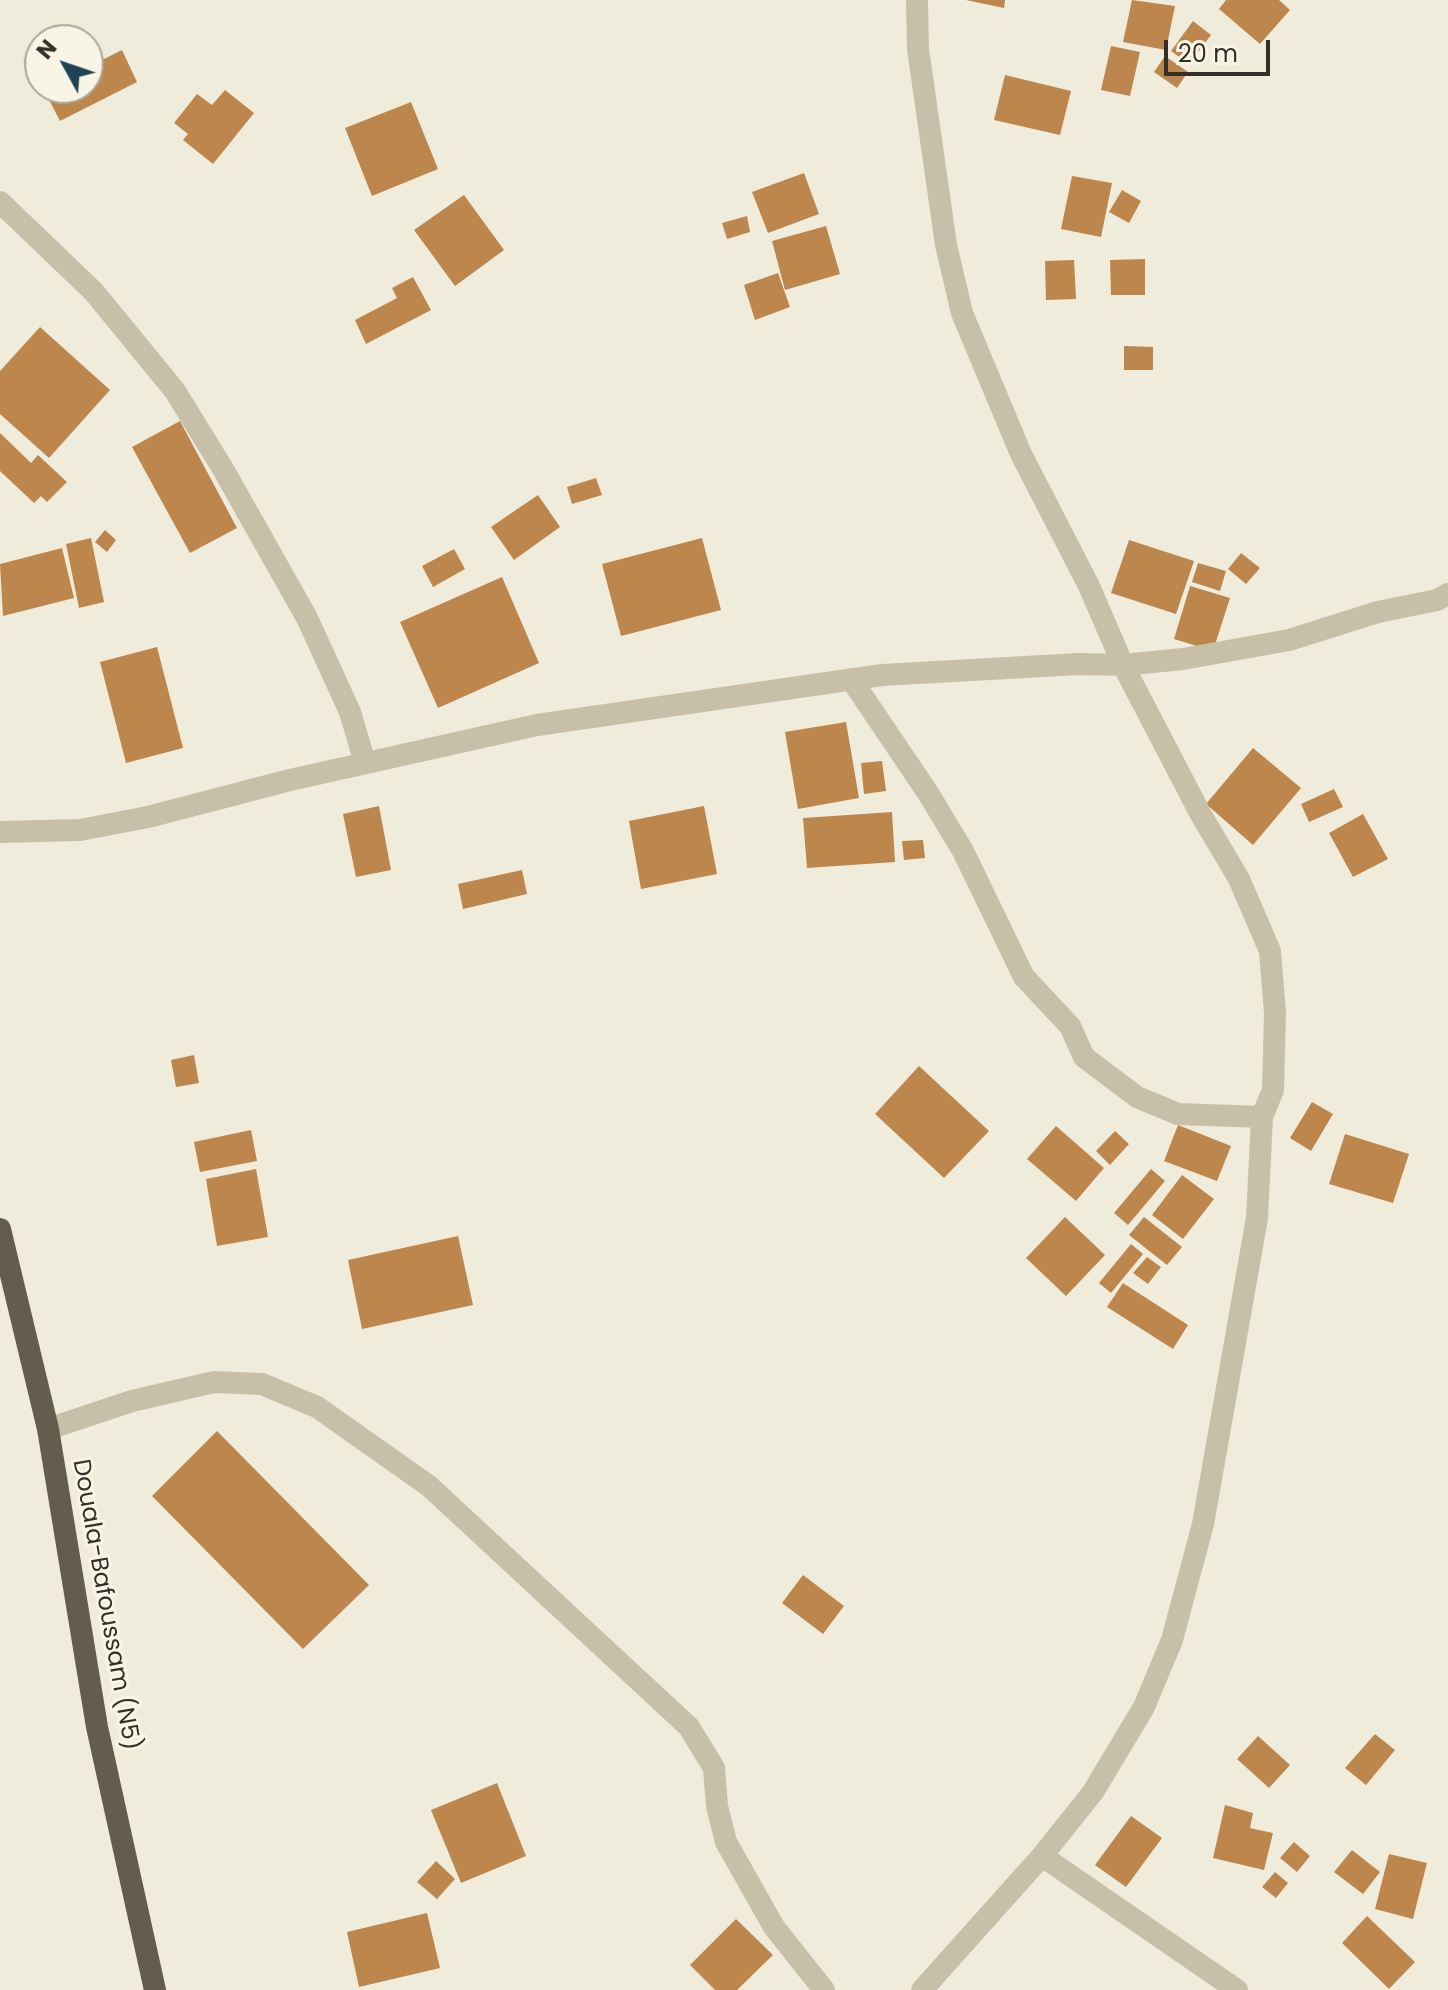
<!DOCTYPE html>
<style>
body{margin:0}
#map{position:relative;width:1448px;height:1990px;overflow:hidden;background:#f0ecdc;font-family:Poppins,sans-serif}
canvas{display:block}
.north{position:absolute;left:24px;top:24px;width:80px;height:80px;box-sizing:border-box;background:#f8f5e7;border:2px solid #aaa69b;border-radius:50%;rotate:310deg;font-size:22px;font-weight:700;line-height:32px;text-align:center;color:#342f28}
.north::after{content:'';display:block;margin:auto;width:28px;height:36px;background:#214253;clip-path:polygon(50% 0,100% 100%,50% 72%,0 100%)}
.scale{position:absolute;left:1164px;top:40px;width:106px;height:36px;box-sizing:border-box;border:4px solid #342f28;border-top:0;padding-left:10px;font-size:24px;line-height:28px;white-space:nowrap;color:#342f28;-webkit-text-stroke:6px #f8f5e7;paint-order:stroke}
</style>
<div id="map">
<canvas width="1448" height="1990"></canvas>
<div class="north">N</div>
<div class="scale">20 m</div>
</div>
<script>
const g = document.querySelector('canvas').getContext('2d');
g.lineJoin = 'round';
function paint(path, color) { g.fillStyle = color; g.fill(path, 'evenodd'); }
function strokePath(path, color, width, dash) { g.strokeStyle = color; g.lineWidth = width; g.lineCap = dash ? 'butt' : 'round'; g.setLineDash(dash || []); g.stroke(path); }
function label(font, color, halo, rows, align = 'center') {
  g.font = font + ' Poppins,sans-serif'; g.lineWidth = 6; g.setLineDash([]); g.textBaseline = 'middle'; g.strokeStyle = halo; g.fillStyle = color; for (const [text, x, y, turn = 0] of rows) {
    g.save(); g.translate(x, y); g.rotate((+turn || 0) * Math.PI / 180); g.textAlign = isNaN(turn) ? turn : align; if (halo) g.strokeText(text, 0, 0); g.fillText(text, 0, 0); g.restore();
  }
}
const building = new Path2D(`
 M 966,0 L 1005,0 L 1004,8 Z
 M 1132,0 L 1175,6 L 1166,50 L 1123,42 Z
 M 1226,0 L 1279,0 L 1290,10 L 1260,44 L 1219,9 Z
 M 1193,21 L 1211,35 L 1189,64 L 1171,51 Z
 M 1111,46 L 1140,52 L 1130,96 L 1101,90 Z
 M 122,50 L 137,82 L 60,121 L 44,90 L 88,88 L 88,67 Z
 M 1165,56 L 1188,72 L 1177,88 L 1154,72 Z
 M 1005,75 L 1071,91 L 1060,135 L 994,120 Z
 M 225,90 L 254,113 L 213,164 L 183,140 L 188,134 L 174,123 L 197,94 L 212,105 Z
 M 411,102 L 438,169 L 372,196 L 345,128 Z
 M 804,173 L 819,214 L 768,233 L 752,192 Z
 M 1072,176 L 1112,183 L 1101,237 L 1061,229 Z
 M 1122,190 L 1141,201 L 1129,223 L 1109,212 Z
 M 464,195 L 504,250 L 455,286 L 414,230 Z
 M 747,216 L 750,232 L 727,239 L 722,223 Z
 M 826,226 L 840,274 L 785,290 L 772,241 Z
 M 1145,259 L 1145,295 L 1111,295 L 1110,260 Z
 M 1074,260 L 1076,299 L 1046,300 L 1045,261 Z
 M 778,273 L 790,307 L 755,320 L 744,285 Z
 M 413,277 L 431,310 L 366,344 L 355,320 L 397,298 L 392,288 Z
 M 40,327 L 110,390 L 49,458 L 0,414 L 0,371 Z
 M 1124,346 L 1153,347 L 1153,370 L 1124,370 Z
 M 180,421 L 237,528 L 190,553 L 132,447 Z
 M 0,433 L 31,463 L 38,455 L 67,482 L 47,502 L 41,496 L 34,503 L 0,471 Z
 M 596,478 L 602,495 L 572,504 L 567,487 Z
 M 538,495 L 560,527 L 514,560 L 491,527 Z
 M 105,530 L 116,540 L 107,552 L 95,542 Z
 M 91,538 L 104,602 L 79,608 L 66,544 Z
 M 702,538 L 721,610 L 621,636 L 602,564 Z
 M 1129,540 L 1194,561 L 1176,614 L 1111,593 Z
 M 62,548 L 74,598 L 3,616 L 0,564 Z
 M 454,549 L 465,569 L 433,587 L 422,566 Z
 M 1241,553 L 1260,568 L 1246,584 L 1228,569 Z
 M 1198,563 L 1226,571 L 1220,591 L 1192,582 Z
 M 502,577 L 539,663 L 438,708 L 400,622 Z
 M 1190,586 L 1230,598 L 1213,651 L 1174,639 Z
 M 157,647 L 183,748 L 126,763 L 100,662 Z
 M 846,722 L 859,798 L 798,809 L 785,732 Z
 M 1253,748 L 1301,788 L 1253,845 L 1206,804 Z
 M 882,761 L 886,791 L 864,794 L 861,763 Z
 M 1334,789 L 1343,807 L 1309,822 L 1301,804 Z
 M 379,806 L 391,870 L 356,877 L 343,814 Z
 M 704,806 L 717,874 L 641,889 L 629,821 Z
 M 892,812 L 895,862 L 807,868 L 803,818 Z
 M 1363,814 L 1388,859 L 1353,877 L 1329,833 Z
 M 923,840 L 925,858 L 904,860 L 902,841 Z
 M 522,870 L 527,894 L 463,909 L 458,884 Z
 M 194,1055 L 199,1083 L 176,1087 L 171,1060 Z
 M 919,1066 L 989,1131 L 944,1178 L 875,1114 Z
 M 1312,1102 L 1333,1114 L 1311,1151 L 1290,1138 Z
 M 1178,1125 L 1231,1146 L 1217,1181 L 1164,1161 Z
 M 1056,1126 L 1104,1168 L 1076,1201 L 1027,1159 Z
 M 251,1130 L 257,1161 L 200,1172 L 194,1142 Z
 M 1115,1131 L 1129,1144 L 1110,1165 L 1096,1151 Z
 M 1345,1134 L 1409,1154 L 1393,1203 L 1329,1184 Z
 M 256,1169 L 268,1237 L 217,1246 L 206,1179 Z
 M 1151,1169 L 1165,1181 L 1128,1225 L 1114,1213 Z
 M 1182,1175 L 1214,1199 L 1183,1239 L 1152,1215 Z
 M 1065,1217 L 1105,1255 L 1066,1296 L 1026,1258 Z
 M 1144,1217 L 1182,1247 L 1167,1265 L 1129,1235 Z
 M 458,1236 L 473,1305 L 362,1329 L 348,1260 Z
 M 1131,1244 L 1143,1254 L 1111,1293 L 1099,1283 Z
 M 1147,1257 L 1161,1267 L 1148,1284 L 1133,1273 Z
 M 1123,1283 L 1188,1325 L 1173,1349 L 1107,1307 Z
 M 217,1431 L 369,1585 L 303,1649 L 152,1496 Z
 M 803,1575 L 844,1606 L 823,1634 L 782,1603 Z
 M 1375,1734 L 1395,1750 L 1366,1785 L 1345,1768 Z
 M 1258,1736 L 1290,1765 L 1269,1788 L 1237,1759 Z
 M 497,1783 L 526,1856 L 461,1883 L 431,1810 Z
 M 1225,1805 L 1253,1813 L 1250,1828 L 1273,1833 L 1264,1870 L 1213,1858 Z
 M 1131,1816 L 1162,1838 L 1126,1887 L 1095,1865 Z
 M 1294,1842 L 1310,1856 L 1297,1872 L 1280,1858 Z
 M 1352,1850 L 1380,1872 L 1363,1894 L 1334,1872 Z
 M 1389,1854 L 1427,1863 L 1413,1919 L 1375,1909 Z
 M 436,1861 L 455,1879 L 437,1899 L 417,1882 Z
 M 1275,1872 L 1288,1883 L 1276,1898 L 1262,1887 Z
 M 427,1913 L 440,1968 L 359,1987 L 347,1932 Z
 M 1367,1916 L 1415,1962 L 1389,1989 L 1342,1943 Z
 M 736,1919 L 773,1955 L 737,1990 L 715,1990 L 690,1965 Z`);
const minor = new Path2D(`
 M 917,0 L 918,49 L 946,245 L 962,313 L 1021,454 L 1089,586 L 1123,665 L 1200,813 L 1239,879 L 1270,951 L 1275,1013 L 1273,1090 L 1262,1117 L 1257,1218 L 1203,1524 L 1172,1640 L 1144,1707 L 1093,1792 L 1042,1856 L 922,1990
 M 0,202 L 94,292 L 175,391 L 223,469 L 307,618 L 350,712 L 365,763
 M 851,679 L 928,793 L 963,851 L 1024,977 L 1070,1026 L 1084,1057 L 1137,1097 L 1178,1114 L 1262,1117
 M 0,832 L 80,830 L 148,817 L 290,780 L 537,725 L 882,675 L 1079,664 L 1123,665 L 1183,659 L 1289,640 L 1378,612 L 1437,600 L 1448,594
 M 48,1429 L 132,1401 L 214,1382 L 262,1384 L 317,1407 L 429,1486 L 689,1727 L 714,1768 L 717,1806 L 726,1842 L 774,1927 L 824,1990
 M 1042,1856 L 1237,1990`);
const trunk = new Path2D(`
 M 0,1229 L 48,1429 L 97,1727 L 155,1990`);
const streetNames = [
 ["Douala-Bafoussam (N5)",105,1605,80]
];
paint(building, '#bd864c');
strokePath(minor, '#c7bfa8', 22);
strokePath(trunk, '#655c4d', 22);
label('24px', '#342f28', '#f8f5e7', streetNames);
</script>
